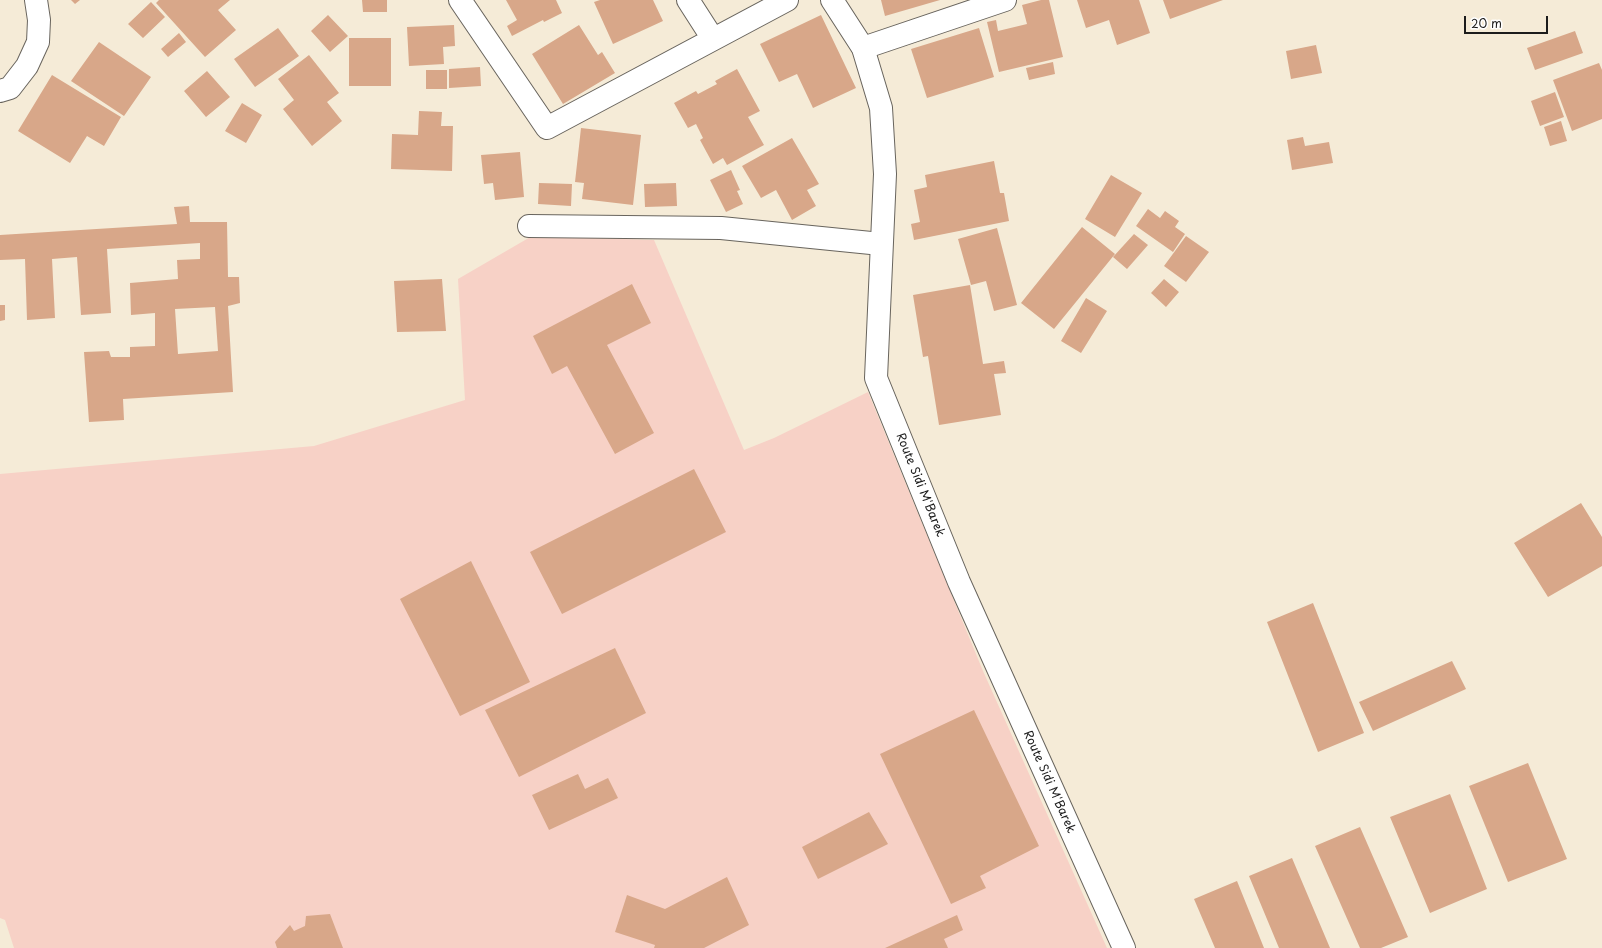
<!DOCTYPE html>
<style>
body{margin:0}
#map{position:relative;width:1602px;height:948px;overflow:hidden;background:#f5ebd7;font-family:"Playpen Sans",sans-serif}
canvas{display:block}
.scale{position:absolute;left:1464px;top:16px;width:84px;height:18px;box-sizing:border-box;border:2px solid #1c1c1c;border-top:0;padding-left:5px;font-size:12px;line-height:14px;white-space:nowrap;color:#1c1c1c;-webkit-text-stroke:3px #fff;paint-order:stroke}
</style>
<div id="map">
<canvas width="1602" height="948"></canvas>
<div class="scale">20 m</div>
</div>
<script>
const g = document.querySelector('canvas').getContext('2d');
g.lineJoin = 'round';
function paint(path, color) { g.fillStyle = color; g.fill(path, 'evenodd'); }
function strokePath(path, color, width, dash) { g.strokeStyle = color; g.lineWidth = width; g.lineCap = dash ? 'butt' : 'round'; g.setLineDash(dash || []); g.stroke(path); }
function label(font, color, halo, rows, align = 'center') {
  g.font = font + ' "Playpen Sans",sans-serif'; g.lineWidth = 3; g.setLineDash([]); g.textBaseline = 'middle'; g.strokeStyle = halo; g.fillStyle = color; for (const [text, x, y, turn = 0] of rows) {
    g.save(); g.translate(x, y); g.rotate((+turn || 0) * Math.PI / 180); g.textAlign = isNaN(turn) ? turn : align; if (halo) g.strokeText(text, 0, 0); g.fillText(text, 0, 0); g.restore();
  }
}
const built = new Path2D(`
 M 532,236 L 654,240 L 744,450 L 774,438 L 868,392 L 983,671 L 1107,948 L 14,948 L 5,920 L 0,918 L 0,474 L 314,446 L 465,400 L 458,279 Z`);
const building = new Path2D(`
 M 71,0 L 80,0 L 75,4 Z
 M 159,0 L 230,0 L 218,10 L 236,30 L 205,57 L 156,3 Z
 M 362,0 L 387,0 L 387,12 L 363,12 Z
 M 506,0 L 556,0 L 562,13 L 544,22 L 543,20 L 512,36 L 507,26 L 517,20 Z
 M 600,0 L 653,0 L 663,21 L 613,44 L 594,2 Z
 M 881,0 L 940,0 L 885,16 Z
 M 1041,0 L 1049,0 L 1063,57 L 999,72 L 987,22 L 996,20 L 998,31 L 1027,24 L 1022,5 Z
 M 1077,0 L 1139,0 L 1150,33 L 1117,45 L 1109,20 L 1086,28 Z
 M 1163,0 L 1223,0 L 1170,19 Z
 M 151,2 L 165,17 L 143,38 L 128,24 Z
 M 328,15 L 348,36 L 330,52 L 311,31 Z
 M 821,15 L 856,88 L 813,108 L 797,74 L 779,82 L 760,44 Z
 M 454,25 L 455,46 L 443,47 L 444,64 L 409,66 L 407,27 Z
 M 579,25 L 598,55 L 602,52 L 615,73 L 563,104 L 532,54 Z
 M 278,28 L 299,56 L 255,87 L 234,59 Z
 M 979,28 L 994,77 L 927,98 L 911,49 Z
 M 1575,31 L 1583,53 L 1535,70 L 1527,48 Z
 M 179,33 L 186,42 L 168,57 L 161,49 Z
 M 349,38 L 391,38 L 391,86 L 349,86 Z
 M 99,42 L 151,77 L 124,116 L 71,81 Z
 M 1316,45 L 1322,73 L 1291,79 L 1286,51 Z
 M 309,55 L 339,93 L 327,102 L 342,121 L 312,146 L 283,109 L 294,100 L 278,79 Z
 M 1053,62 L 1055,74 L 1029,80 L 1026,68 Z
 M 1599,63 L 1602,70 L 1602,119 L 1572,131 L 1553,80 Z
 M 480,67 L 481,86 L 449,88 L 449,69 Z
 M 737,69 L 760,111 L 748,117 L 764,145 L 727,165 L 723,158 L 713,164 L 700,140 L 703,138 L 696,124 L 688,128 L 674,103 L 696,91 L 698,94 L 717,84 L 715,81 Z
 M 426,70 L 447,70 L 447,89 L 426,89 Z
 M 207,71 L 230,97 L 206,117 L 184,91 Z
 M 52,75 L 121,117 L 104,146 L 87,136 L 70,163 L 18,131 Z
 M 1555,92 L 1564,117 L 1540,126 L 1531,101 Z
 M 242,103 L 262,115 L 246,143 L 225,131 Z
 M 419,111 L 442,112 L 441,126 L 453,126 L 452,171 L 391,169 L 392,134 L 418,135 Z
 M 1561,121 L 1567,141 L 1550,146 L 1544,127 Z
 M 581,128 L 641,135 L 633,205 L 582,199 L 584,183 L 575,182 Z
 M 1303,137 L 1305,146 L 1329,142 L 1333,163 L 1292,170 L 1287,140 Z
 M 792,138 L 819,184 L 807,190 L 816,206 L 792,220 L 776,190 L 761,198 L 742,166 Z
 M 520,152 L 524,197 L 495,200 L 493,183 L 484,184 L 481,155 Z
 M 994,161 L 1000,193 L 1004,193 L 1009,221 L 914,240 L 911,224 L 920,222 L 914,190 L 927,187 L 925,175 Z
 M 731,170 L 740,190 L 737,191 L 743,204 L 726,212 L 710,180 Z
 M 1111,175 L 1142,193 L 1115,237 L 1085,219 Z
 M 539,183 L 572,184 L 571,206 L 538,204 Z
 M 676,183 L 677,206 L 645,207 L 644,184 Z
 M 189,206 L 190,222 L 227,222 L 228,277 L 239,277 L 240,303 L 228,306 L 233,392 L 123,399 L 124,420 L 89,422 L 84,352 L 109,351 L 111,357 L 130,357 L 130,347 L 155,346 L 155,313 L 131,315 L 130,283 L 178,279 L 177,260 L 200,259 L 200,243 L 107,249 L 111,313 L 81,315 L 77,257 L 52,259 L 55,318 L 27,320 L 25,259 L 0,260 L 0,235 L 177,224 L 174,207 ZM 215,307 L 218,351 L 178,354 L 175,309 Z
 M 1148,209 L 1160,218 L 1165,211 L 1179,221 L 1175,227 L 1185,234 L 1173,252 L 1136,226 Z
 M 1082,227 L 1115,254 L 1054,329 L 1021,303 Z
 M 997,228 L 1017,305 L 994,311 L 986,281 L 971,285 L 958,239 Z
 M 1134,234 L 1148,245 L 1127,269 L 1113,257 Z
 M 1186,236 L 1209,252 L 1186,282 L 1164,266 Z
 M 442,279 L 446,331 L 397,332 L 394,281 Z
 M 1164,279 L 1179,292 L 1166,307 L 1151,293 Z
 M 632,284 L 651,323 L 607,345 L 654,433 L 615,454 L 567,366 L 552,374 L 533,336 Z
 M 970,285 L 983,364 L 1004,361 L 1006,373 L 994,374 L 1001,415 L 939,425 L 928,356 L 923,357 L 913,295 Z
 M 1086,298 L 1107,311 L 1081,353 L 1061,341 Z
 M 0,305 L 5,305 L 5,320 L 0,321 Z
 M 694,469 L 726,532 L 562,614 L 530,552 Z
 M 1581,503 L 1602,537 L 1602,566 L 1548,597 L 1514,543 Z
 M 471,561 L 530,682 L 460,716 L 400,599 Z
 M 1313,603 L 1364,733 L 1318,752 L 1267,622 Z
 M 615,648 L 646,713 L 519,777 L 485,710 Z
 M 1452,661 L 1466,689 L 1373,731 L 1359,702 Z
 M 974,710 L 1039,846 L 980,876 L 986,888 L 951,904 L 880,754 Z
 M 1528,763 L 1567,859 L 1508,882 L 1469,786 Z
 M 578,774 L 585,789 L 608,778 L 618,798 L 549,830 L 532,795 Z
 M 1450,794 L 1487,889 L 1430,913 L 1390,817 Z
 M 869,812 L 888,844 L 818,879 L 802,847 Z
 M 1360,827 L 1408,937 L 1381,948 L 1360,948 L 1315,846 Z
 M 1292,858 L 1330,948 L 1279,948 L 1249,876 Z
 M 727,877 L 749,925 L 704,948 L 654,948 L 655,945 L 615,932 L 627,895 L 665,909 Z
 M 1237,881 L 1264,948 L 1215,948 L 1194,899 Z
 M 330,914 L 343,948 L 277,948 L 275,942 L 290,925 L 294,931 L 305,926 L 306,916 Z
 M 957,915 L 963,930 L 944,939 L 948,948 L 885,948 Z`);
const minor = new Path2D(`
 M 460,0 L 547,128 L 787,0
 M 688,0 L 713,39
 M 863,48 L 1005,0
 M 0,91 L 10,88 L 27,66 L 38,42 L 39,20 L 36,0
 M 529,226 L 721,228 L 881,244`);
const major = new Path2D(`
 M 832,0 L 863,48 L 881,108 L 885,174 L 876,378 L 959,582 L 1124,948`);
const streetNames = [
 ["Route Sidi M'Barek",920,485,68],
 ["Route Sidi M'Barek",1049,782,66]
];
paint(built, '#f7d1c6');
paint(building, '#d8a789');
strokePath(minor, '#68645d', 24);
strokePath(major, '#68645d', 24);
strokePath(minor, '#fff', 22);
strokePath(major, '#fff', 22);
label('12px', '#1c1c1c', '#fff', streetNames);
</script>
